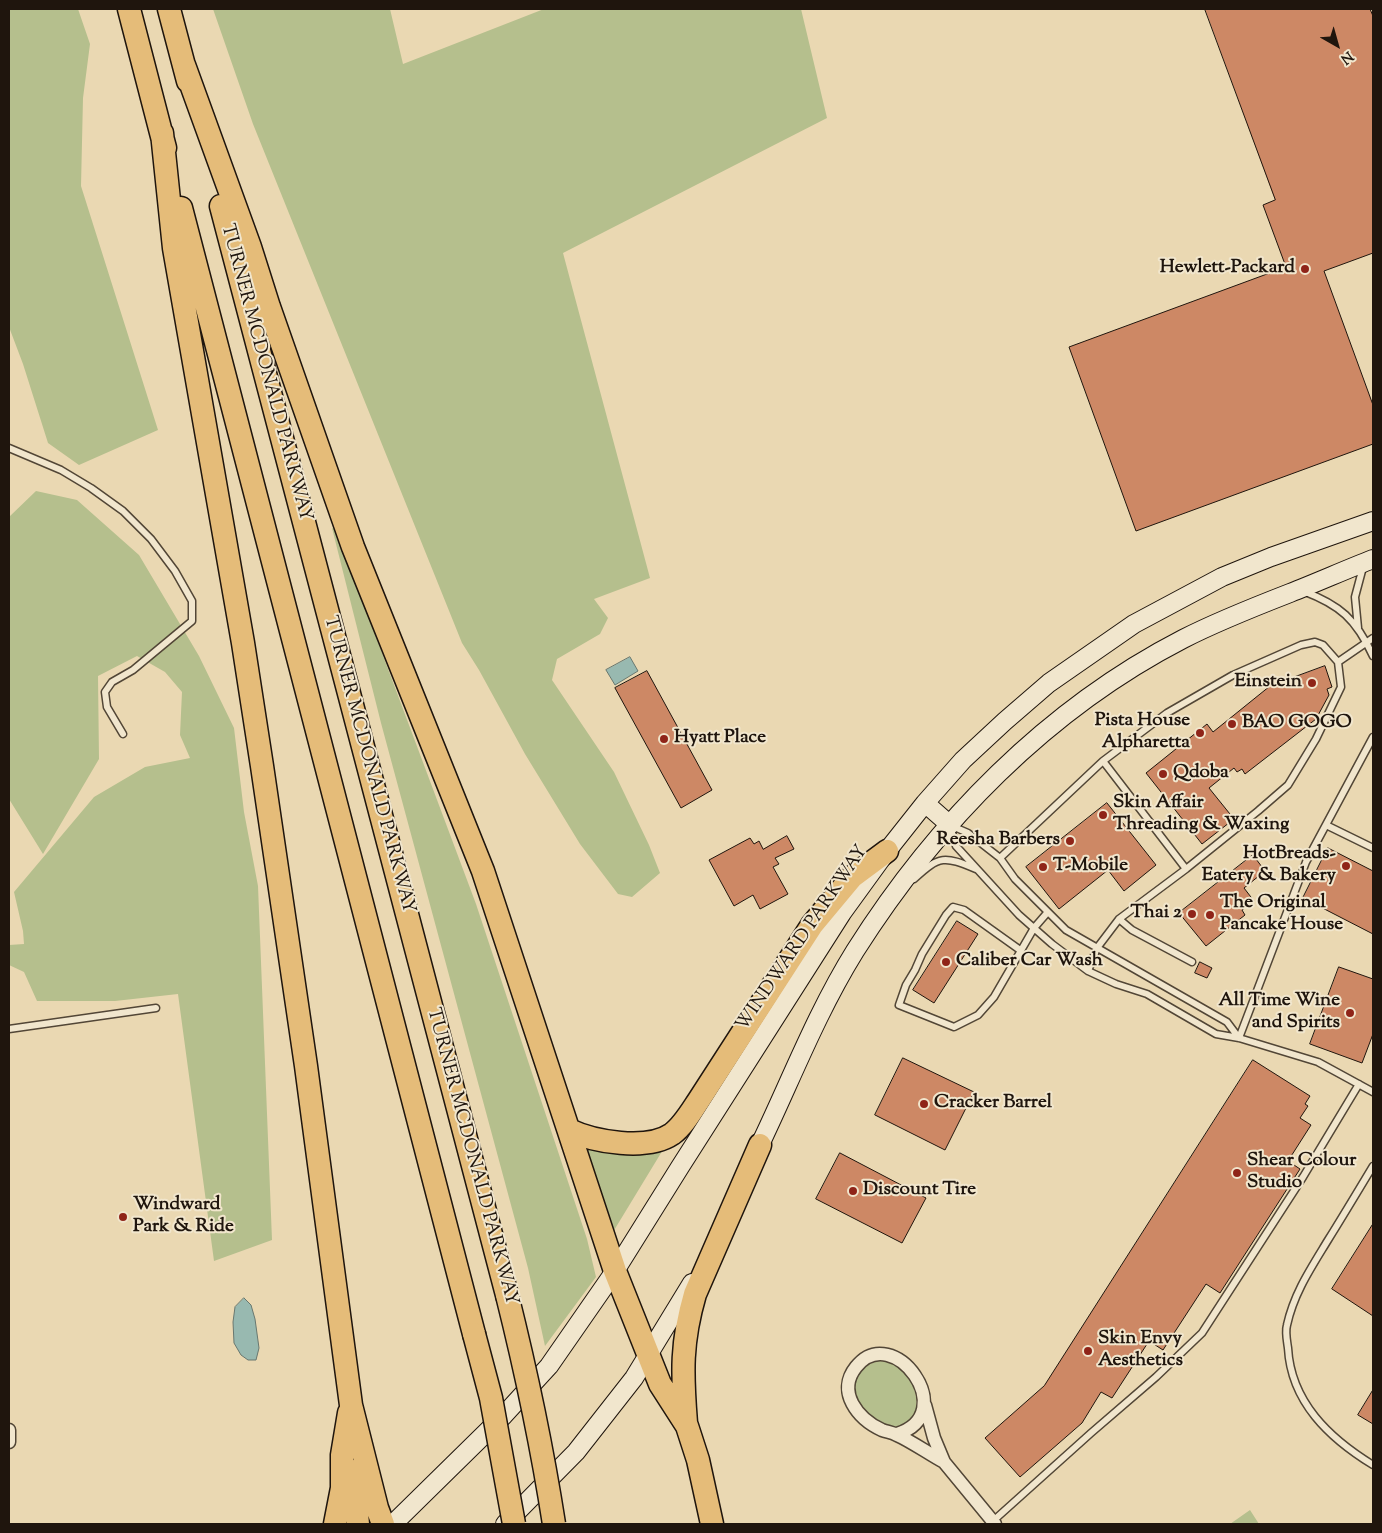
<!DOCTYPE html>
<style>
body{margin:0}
#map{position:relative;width:1382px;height:1533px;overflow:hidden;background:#ead8b2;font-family:"Sorts Mill Goudy",serif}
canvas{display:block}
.frame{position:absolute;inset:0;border:10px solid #1f150d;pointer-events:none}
.north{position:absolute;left:1312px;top:20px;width:50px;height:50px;-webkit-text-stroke:4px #f1e6cd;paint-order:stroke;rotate:142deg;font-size:14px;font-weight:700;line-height:20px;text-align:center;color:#1f150d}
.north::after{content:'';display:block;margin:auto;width:18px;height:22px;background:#1f150d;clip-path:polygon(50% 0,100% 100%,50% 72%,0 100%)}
</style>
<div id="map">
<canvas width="1382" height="1533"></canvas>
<div class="frame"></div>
<div class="north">N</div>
</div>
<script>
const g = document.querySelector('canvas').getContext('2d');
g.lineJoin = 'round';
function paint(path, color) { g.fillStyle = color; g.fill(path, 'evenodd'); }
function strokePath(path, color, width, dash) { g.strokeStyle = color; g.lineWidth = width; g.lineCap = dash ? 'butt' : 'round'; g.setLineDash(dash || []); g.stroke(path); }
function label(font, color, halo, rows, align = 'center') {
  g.font = font + ' "Sorts Mill Goudy",serif'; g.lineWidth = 4; g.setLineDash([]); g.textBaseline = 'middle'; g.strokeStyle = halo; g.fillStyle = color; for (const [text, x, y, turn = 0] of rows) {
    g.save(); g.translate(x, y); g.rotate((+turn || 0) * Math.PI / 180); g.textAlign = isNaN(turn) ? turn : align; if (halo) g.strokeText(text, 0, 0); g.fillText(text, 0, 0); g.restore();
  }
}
const green = new Path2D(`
 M 9,9 L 78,9 L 90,44 L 83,98 L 81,186 L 158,430 L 79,465 L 48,443 L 23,364 L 9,327 Z
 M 213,9 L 390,9 L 403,64 L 544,9 L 801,9 L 827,118 L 563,253 L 650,578 L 594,599 L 608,618 L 600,634 L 557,659 L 552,680 L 614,772 L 649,845 L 660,873 L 632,897 L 618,894 L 580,844 L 525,754 L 479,670 L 462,643 L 253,124 Z
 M 36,491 L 77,500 L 139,555 L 199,656 L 234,728 L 244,812 L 258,886 L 272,1240 L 214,1261 L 178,994 L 115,1001 L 37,1001 L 24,972 L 9,965 L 9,945 L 24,944 L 23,931 L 14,892 L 94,797 L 145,767 L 190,758 L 180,735 L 182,692 L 165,672 L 137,656 L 98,676 L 99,759 L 43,854 L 9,799 L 9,517 Z
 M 332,528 L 336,530 L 476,904 L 587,1239 L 596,1277 L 545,1346 L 528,1268 L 381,723 Z
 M 586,1148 L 662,1149 L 661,1153 L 613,1232 Z
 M 878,1361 C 907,1361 920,1389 916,1415 L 901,1427 C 865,1427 831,1376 878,1361 Z
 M 1250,1510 L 1259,1524 L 1230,1524 Z`);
const water = new Path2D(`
 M 630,657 L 638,671 L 615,685 L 606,670 Z
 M 244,1298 L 251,1305 L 255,1319 L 259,1348 L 256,1360 L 248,1360 L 241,1355 L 234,1343 L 233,1322 L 235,1307 Z`);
const building = new Path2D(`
 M 1205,9 L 1370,9 L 1373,16 L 1373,253 L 1324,271 L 1373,405 L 1373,444 L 1136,531 L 1069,347 L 1286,267 L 1263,205 L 1275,200 Z
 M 1325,666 L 1332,687 L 1327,689 L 1329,695 L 1316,719 L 1245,774 L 1242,769 L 1237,772 L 1234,768 L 1209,788 L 1234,819 L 1202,844 L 1146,773 L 1207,724 L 1213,732 L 1270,686 Z
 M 647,671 L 712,790 L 681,808 L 615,688 Z
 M 1107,803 L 1156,865 L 1124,891 L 1108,870 L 1059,909 L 1026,867 Z
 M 787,836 L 794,849 L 775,858 L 779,864 L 773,867 L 788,894 L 760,909 L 753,895 L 734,906 L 709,860 L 750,838 L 754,844 L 759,841 L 763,849 Z
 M 1328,848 L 1373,871 L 1373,934 L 1303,898 Z
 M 1253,855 L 1265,871 L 1244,888 L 1254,901 L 1242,910 L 1245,915 L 1206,946 L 1179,913 Z
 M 957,921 L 978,934 L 934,1003 L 913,990 Z
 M 1200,962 L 1212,968 L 1207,978 L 1195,973 Z
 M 1339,967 L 1373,979 L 1373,1034 L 1362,1063 L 1310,1044 Z
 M 903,1058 L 974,1092 L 945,1150 L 875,1115 Z
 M 1253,1060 L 1310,1096 L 1305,1104 L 1308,1106 L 1300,1118 L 1311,1125 L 1288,1161 L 1300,1169 L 1220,1293 L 1206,1284 L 1163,1350 L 1149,1341 L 1112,1398 L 1101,1392 L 1082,1423 L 1020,1477 L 985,1438 L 1044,1386 Z
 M 840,1153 L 926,1198 L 902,1243 L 816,1199 Z
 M 1373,1224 L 1373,1316 L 1332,1289 Z
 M 1373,1390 L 1373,1424 L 1358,1415 Z`);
const lane = new Path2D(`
 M 9,448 L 61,470 L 91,488 L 123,511 L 151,539 L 175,571 L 192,601 L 192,621 L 133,670 L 112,682 L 105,692 L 107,707 L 123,734
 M 1303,591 C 1340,605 1356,619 1373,656
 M 1358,628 L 1355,597 L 1363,567
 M 1338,662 L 1373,638
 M 1103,761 L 1186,869
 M 1326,825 L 1373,848
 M 952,826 L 968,833 L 1000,858 L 1015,879 L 1066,930 L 1227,1022 L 1239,1038
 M 951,829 L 956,846 L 1019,915 L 1052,944 L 1088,971 L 1116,984 L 1147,994 L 1216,1034 L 1239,1038 L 1318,1062 L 1373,1092
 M 1000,858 L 1103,761 L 1167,713 L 1233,675 L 1301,645 L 1315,642 L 1323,645 L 1338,662 L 1341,687 L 1316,739 L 1288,785 L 1258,811 L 1186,869 L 1119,919 L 1097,948 L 1088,971
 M 914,879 C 940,855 944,856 976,869
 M 1119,919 L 1132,930 L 1192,962
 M 1020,950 L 964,910 L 953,907 L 946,915 L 922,954 L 915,970 L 906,985 L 899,1005 L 954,1027 L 978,1015 L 994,997 L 1034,928 L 1047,913
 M 9,1029 L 156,1008
 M 1239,1038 L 1306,862 L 1373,737
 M 1373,1166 C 1358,1191 1343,1216 1328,1240 C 1311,1268 1294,1293 1287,1325 C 1285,1332 1287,1341 1288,1348 C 1291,1402 1329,1438 1373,1465
 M 993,1521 L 1091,1433 L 1156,1377 L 1202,1333 L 1303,1177 L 1359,1084`);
const street = new Path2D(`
 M 925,1405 L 934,1438 L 944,1462 L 995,1524
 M 9,1430 L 9,1442
 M 897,1434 C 962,1414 893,1320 856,1367 C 836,1392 858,1419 882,1430 C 887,1432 892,1432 897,1435 C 911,1441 929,1454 944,1462`);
const secondary = new Path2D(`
 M 925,803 L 950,825
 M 754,1157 C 788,1088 814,1017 855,951 C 936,823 1047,709 1183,639 C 1218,621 1254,607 1290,593 C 1318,582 1345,570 1373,559
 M 393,1524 L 504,1415 L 549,1366 L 615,1271 L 680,1167 L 842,913 L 887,851 L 925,803 L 963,760 L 1005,721 L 1049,683 L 1134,624 L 1222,577 L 1271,557 L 1373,521
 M 505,1524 L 576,1452 L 634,1378 L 692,1283`);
const highway = new Path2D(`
 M 129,9 L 165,148
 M 169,9 L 188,81
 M 184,65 L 250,247 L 269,307 L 353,547 L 483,871 L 615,1271 L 660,1384 L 687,1426 L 698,1460 L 712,1524
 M 162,133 L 174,248 L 243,643 L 262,766 L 306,1066 L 351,1405 L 377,1508 L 383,1524
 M 221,206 L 507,1295
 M 181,208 L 474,1334
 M 569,1130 C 594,1142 647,1151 672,1134 C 683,1126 691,1112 699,1100 L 812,925 L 852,877 L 887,851
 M 686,1423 C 682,1373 681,1342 695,1294 L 760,1145
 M 335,1524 L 342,1488 L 342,1455 L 349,1413
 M 358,1524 L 355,1493 L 361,1468`);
const highwayBridge = new Path2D(`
 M 507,1295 C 526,1371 542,1447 554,1524
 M 474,1334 L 491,1398 L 514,1524`);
const markers = [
 [1305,269,5,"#8f2418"],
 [1312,683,5,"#8f2418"],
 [1232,724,5,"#8f2418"],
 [1200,733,5,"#8f2418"],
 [664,739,5,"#8f2418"],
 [1163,774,5,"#8f2418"],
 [1103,815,5,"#8f2418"],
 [1070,841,5,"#8f2418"],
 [1346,866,5,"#8f2418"],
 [1043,867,5,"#8f2418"],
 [1192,914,5,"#8f2418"],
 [1210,915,5,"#8f2418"],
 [946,962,5,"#8f2418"],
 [1350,1013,5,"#8f2418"],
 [924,1104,5,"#8f2418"],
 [1237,1173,5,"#8f2418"],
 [853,1191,5,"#8f2418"],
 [123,1217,5,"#8f2418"],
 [1088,1351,5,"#8f2418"]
];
const poiNames = [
 ["Hewlett-Packard",1295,269,"right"],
 ["Einstein",1302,683,"right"],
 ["Pista House",1190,722,"right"],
 ["Alpharetta",1190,744,"right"],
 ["BAO GOGO",1242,724],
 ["Hyatt Place",674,739],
 ["Qdoba",1173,774],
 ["Skin Affair",1113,804],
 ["Threading & Waxing",1113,826],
 ["Reesha Barbers",1060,841,"right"],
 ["HotBreads-",1336,855,"right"],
 ["Eatery & Bakery",1336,877,"right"],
 ["T-Mobile",1053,867],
 ["The Original",1220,904],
 ["Pancake House",1220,926],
 ["Thai 2",1182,914,"right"],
 ["Caliber Car Wash",956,962],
 ["All Time Wine",1340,1002,"right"],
 ["and Spirits",1340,1024,"right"],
 ["Cracker Barrel",934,1104],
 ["Shear Colour",1247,1162],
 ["Studio",1247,1184],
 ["Discount Tire",863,1191],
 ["Windward",133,1206],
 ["Park & Ride",133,1228],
 ["Skin Envy",1098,1340],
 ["Aesthetics",1098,1362]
];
const streetNames = [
 ["TURNER MCDONALD PARKWAY",265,373,75],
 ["TURNER MCDONALD PARKWAY",368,765,75],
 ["WINDWARD PARKWAY",803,939,-56],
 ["TURNER MCDONALD PARKWAY",471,1157,75]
];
paint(green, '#b5bf8d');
paint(water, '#98b9b0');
strokePath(water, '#68776f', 1);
paint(building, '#cd8865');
strokePath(building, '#1f150d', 1);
strokePath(lane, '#524636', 9);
strokePath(street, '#524636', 15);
strokePath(secondary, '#1f150d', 20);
strokePath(highway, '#1f150d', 25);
strokePath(lane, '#f1e6cd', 6);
strokePath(street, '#f1e6cd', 12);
strokePath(secondary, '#f1e6cd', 18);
strokePath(highway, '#e5bc79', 22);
strokePath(highwayBridge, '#1f150d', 25, []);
strokePath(highwayBridge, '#e5bc79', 22);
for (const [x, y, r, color] of markers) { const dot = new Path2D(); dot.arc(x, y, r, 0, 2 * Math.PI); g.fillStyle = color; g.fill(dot); strokePath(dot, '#f1e6cd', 2); }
label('bold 19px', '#1f150d', '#f1e6cd', poiNames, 'left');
label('19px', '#1f150d', '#f1e6cd', streetNames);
</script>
